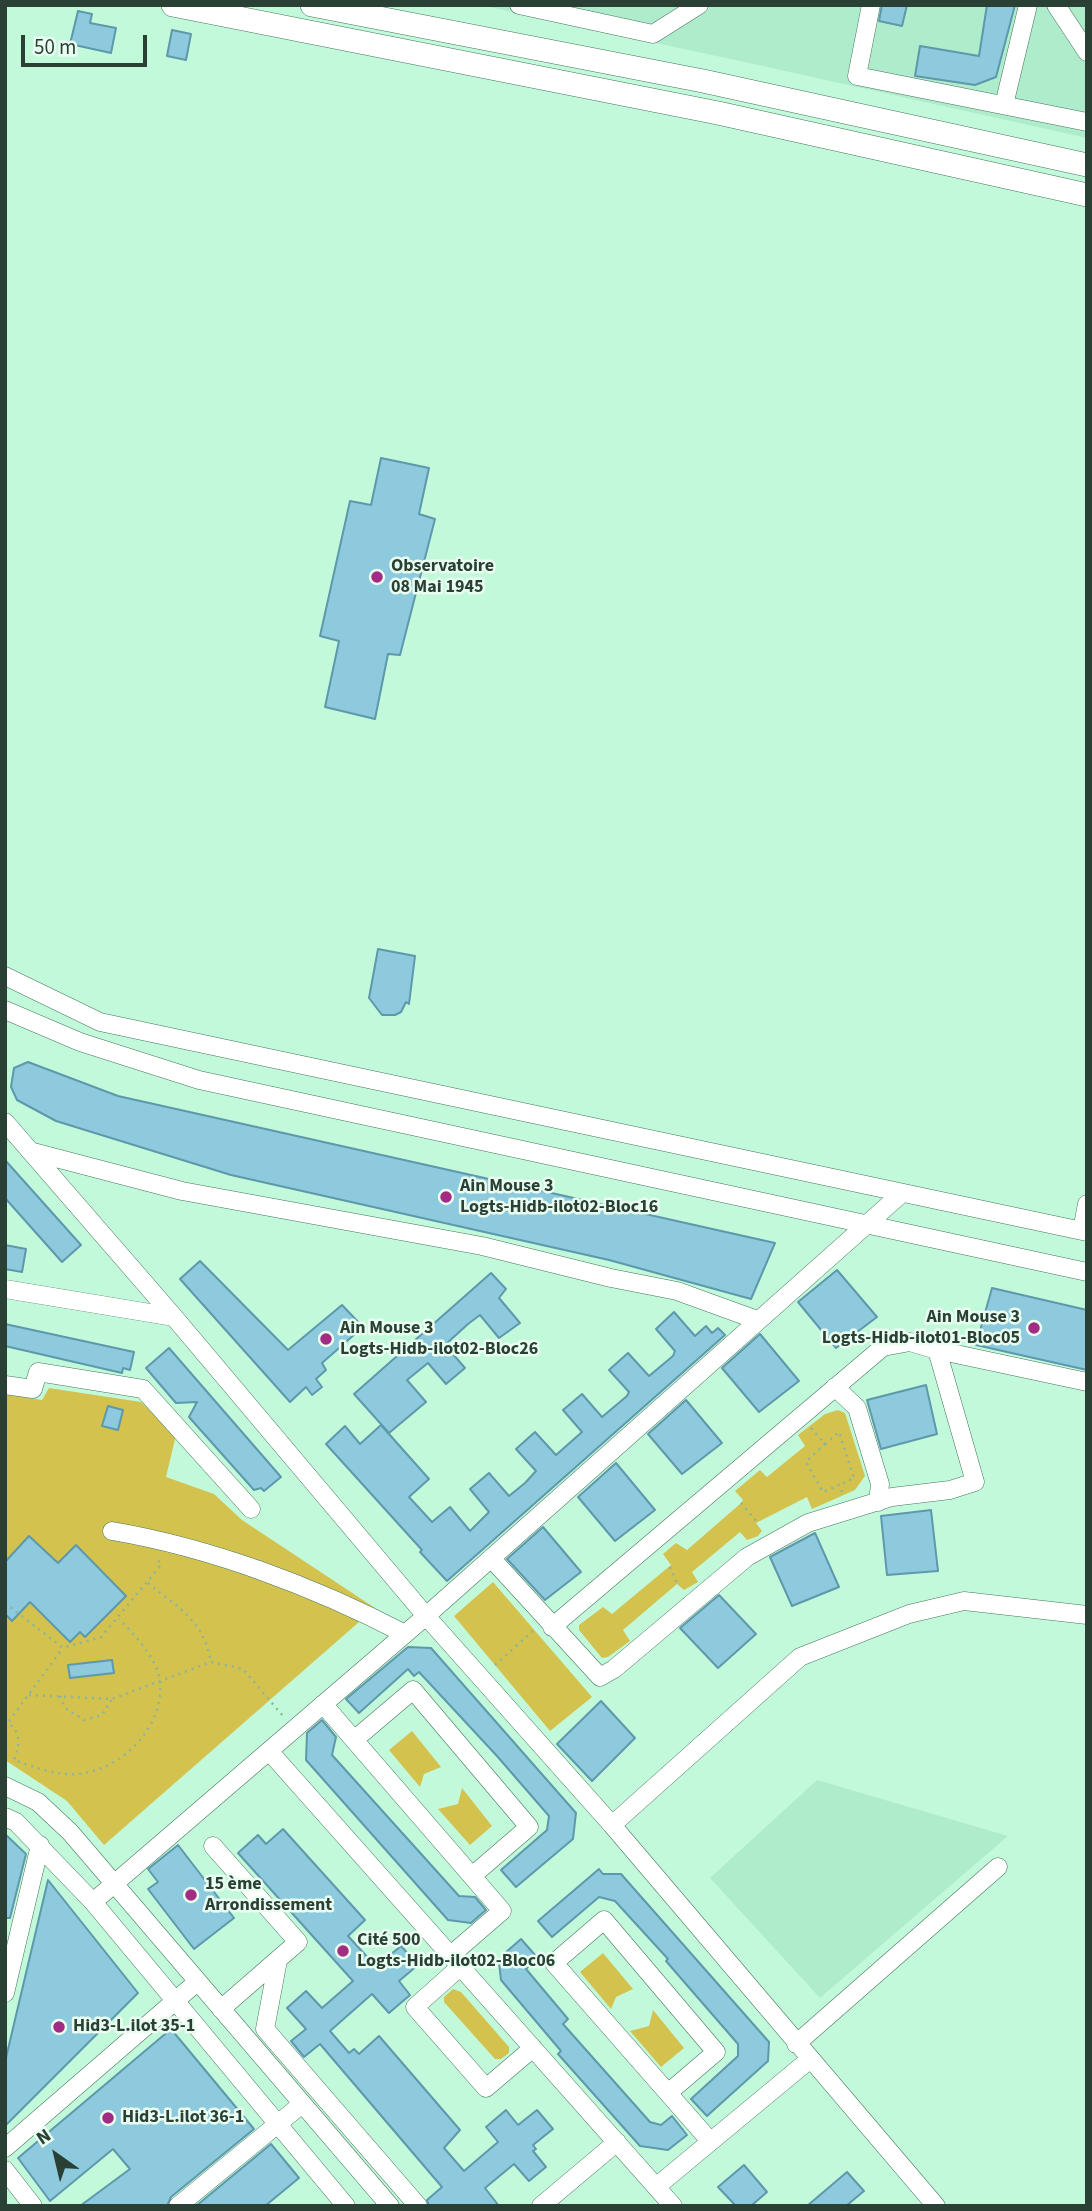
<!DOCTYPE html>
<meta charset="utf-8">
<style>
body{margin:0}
#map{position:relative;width:1092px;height:2211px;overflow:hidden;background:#c3f9db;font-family:"Source Sans 3",sans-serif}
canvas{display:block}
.frame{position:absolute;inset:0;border:7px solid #2b4035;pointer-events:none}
.north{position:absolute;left:21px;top:2120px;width:70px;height:70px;-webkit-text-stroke:5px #e9fef1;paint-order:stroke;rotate:326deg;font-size:19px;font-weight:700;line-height:28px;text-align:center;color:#2b4035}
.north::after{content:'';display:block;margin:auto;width:24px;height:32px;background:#2b4035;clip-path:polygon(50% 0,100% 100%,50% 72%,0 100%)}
.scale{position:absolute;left:21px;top:35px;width:126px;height:32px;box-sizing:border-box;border:4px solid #2b4035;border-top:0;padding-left:9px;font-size:21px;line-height:24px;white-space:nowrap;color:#2b4035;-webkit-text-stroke:5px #e9fef1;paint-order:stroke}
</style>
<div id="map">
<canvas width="1092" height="2211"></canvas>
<div class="frame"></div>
<div class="north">N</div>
<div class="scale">50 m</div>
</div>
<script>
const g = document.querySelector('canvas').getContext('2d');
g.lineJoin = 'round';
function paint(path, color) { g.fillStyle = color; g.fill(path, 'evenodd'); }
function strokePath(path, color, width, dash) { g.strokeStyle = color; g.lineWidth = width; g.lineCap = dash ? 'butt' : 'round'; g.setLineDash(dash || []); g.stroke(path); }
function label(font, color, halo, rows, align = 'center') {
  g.font = font + ' "Source Sans 3",sans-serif'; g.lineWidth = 5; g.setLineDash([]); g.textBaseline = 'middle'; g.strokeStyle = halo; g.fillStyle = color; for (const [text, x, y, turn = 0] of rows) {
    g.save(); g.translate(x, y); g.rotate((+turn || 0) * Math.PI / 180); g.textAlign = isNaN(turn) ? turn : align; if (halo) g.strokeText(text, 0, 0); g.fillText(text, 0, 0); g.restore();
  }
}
const built = new Path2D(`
 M 480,5 L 1087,5 L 1087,138 L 758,65 Z
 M 817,1780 L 1008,1836 L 820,1998 L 710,1878 Z`);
const green = new Path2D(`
 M 49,1388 L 141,1402 L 176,1435 L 166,1477 L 214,1494 L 242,1520 L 375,1608 L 104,1845 L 67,1801 L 5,1760 L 5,1394 L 42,1400 Z
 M 838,1410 L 845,1413 L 865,1476 L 855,1490 L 812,1509 L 807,1497 L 756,1523 L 762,1531 L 758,1536 L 747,1540 L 740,1532 L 692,1572 L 698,1582 L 684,1590 L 677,1584 L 623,1630 L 630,1641 L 608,1657 L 602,1658 L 579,1630 L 579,1625 L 603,1607 L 612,1614 L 671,1565 L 663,1554 L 676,1543 L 687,1550 L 740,1504 L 743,1500 L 735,1491 L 760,1470 L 767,1477 L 805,1446 L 798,1435 L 825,1414 Z
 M 493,1582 L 592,1697 L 550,1731 L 454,1616 Z
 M 412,1731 L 441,1767 L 424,1774 L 420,1787 L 389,1750 Z
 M 462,1788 L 492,1826 L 470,1845 L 438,1809 L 458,1804 Z
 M 603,1953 L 633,1989 L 616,1997 L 611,2009 L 580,1972 Z
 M 453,1989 L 461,1992 L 509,2047 L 509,2053 L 501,2059 L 495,2059 L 444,2002 L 444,1997 Z
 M 653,2010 L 684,2048 L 661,2067 L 630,2031 L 649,2026 Z`);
const building = new Path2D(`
 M 882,5 L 907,5 L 902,26 L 879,21 Z
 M 987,5 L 1015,5 L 996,77 L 975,85 L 915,76 L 920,46 L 979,56 Z
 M 78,11 L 92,14 L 90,23 L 116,28 L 111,53 L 70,44 Z
 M 172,30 L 191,34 L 186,60 L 167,56 Z
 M 381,458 L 429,468 L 419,514 L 435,519 L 400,655 L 388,654 L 375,719 L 325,707 L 339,641 L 320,636 L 350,501 L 371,505 Z
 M 378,949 L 415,956 L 409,1004 L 406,1002 L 401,1012 L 395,1015 L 382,1015 L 369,998 Z
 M 28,1062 L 118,1096 L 775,1243 L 751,1299 L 609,1260 L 231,1175 L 56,1121 L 17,1100 L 11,1087 L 14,1068 Z
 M 5,1160 L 81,1245 L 62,1262 L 5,1198 Z
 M 5,1245 L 26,1249 L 22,1272 L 5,1269 Z
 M 200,1261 L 288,1350 L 342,1305 L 363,1327 L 322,1363 L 326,1370 L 316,1379 L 322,1387 L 312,1395 L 306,1387 L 290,1402 L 180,1279 Z
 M 837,1270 L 877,1317 L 836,1348 L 798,1302 Z
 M 491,1273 L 506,1289 L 499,1298 L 520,1323 L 499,1338 L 480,1315 L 468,1324 L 445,1345 L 465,1368 L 446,1384 L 428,1363 L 407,1380 L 426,1402 L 389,1433 L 354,1394 Z
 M 992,1288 L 1087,1310 L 1087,1370 L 976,1345 Z
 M 674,1312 L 695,1336 L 706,1326 L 712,1333 L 718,1328 L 725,1335 L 447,1581 L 420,1552 L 422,1550 L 326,1444 L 345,1426 L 360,1444 L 381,1425 L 429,1479 L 409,1497 L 432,1522 L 450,1507 L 470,1531 L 489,1512 L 470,1489 L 489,1473 L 509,1496 L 525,1483 L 536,1471 L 516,1449 L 535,1432 L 556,1455 L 582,1432 L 563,1410 L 582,1394 L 602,1417 L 627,1396 L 629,1392 L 609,1370 L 628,1353 L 649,1376 L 673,1356 L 675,1351 L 656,1329 Z
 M 5,1324 L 134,1352 L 130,1370 L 123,1368 L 122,1373 L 5,1346 Z
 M 760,1334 L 799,1381 L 759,1412 L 722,1368 Z
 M 169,1348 L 281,1477 L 264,1491 L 261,1488 L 254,1490 L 189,1417 L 197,1402 L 176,1403 L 146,1368 Z
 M 926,1385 L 937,1434 L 881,1449 L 867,1400 Z
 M 686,1400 L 722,1443 L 682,1474 L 648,1434 Z
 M 108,1406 L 123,1410 L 118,1430 L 102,1426 Z
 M 616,1463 L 655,1510 L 615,1541 L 578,1497 Z
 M 931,1510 L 938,1571 L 887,1575 L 881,1516 Z
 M 543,1527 L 581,1572 L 545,1600 L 507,1559 Z
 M 815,1533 L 839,1587 L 792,1606 L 770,1557 Z
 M 29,1536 L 58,1563 L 76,1545 L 126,1596 L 85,1637 L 80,1632 L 70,1642 L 30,1602 L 12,1621 L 5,1614 L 5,1562 Z
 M 719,1595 L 756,1634 L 718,1668 L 680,1628 Z
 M 408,1647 L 431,1648 L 576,1813 L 573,1839 L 516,1887 L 501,1870 L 547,1830 L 549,1816 L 497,1756 L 419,1672 L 414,1676 L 408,1669 L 359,1713 L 346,1699 Z
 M 112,1660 L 114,1673 L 70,1678 L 68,1665 Z
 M 601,1701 L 635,1738 L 592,1781 L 557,1744 Z
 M 322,1720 L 336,1737 L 332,1755 L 459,1896 L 475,1897 L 486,1910 L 471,1923 L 448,1920 L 306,1760 L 307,1733 Z
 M 283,1829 L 365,1920 L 348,1936 L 371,1961 L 385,1959 L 401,1946 L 418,1965 L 399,1981 L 410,1995 L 389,2013 L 372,1994 L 330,2031 L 349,2053 L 354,2049 L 359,2054 L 379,2036 L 460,2130 L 444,2148 L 464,2171 L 498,2142 L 486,2127 L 506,2110 L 518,2125 L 537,2110 L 553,2129 L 533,2145 L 536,2149 L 533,2151 L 546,2167 L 529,2181 L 514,2164 L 485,2188 L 499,2206 L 429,2206 L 427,2200 L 442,2187 L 320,2044 L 304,2057 L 291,2041 L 306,2029 L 287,2008 L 306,1991 L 322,2008 L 353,1981 L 238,1853 L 258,1835 L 266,1844 Z
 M 5,1834 L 26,1854 L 10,1918 L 5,1918 Z
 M 178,1845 L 234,1918 L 194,1949 L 148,1889 L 158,1882 L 148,1869 Z
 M 599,1869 L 603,1874 L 621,1874 L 769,2042 L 768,2061 L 707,2116 L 691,2099 L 738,2056 L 738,2044 L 666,1961 L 668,1959 L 615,1901 L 599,1897 L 552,1937 L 538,1921 Z
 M 48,1880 L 138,1993 L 5,2126 L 5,2062 Z
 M 521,1939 L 535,1955 L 526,1962 L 529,1966 L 526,1969 L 568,2019 L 563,2024 L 650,2122 L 661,2125 L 672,2116 L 687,2135 L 668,2150 L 640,2146 L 558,2054 L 561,2051 L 501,1980 L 499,1963 L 505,1953 Z
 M 171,2029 L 254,2129 L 171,2197 L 167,2206 L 80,2206 L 130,2169 L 113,2149 L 50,2201 L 18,2158 Z
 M 271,2144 L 299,2178 L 265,2206 L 196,2206 Z
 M 744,2165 L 767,2192 L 751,2206 L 736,2206 L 718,2187 Z
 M 847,2172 L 864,2191 L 846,2206 L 807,2206 Z`);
const path = new Path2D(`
 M 811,1428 L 825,1444 L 806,1462 L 823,1492 L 839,1485 L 843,1494
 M 825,1444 L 839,1432 L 854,1478 L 839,1485
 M 741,1503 L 757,1522
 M 670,1567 L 677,1584
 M 148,1583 C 179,1609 203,1619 211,1662
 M 5,1603 L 63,1648 L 101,1637 L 161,1565 L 156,1557
 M 495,1665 L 534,1630
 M 29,1695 L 112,1699 L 211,1662 L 243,1669 L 283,1716
 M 60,1696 L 65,1708 L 84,1720 L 102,1715 L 112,1699
 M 5,1721 C 22,1731 20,1744 14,1760 C 34,1767 57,1776 78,1774 C 121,1770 164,1728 160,1682 C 158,1659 134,1634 119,1619
 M 9,1721 L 63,1648`);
const minor = new Path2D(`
 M 519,5 L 653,34 L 699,5
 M 871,5 L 857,76 L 1087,122
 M 1056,5 L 1087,52
 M 1004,105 L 1028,5
 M 5,976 L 100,1022 L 1087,1232
 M 5,1010 L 80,1042 L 199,1080 L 1087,1272
 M 5,1122 L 174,1317 L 426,1616 L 612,1825 L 936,2206
 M 33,1152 L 182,1191 L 482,1246 L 611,1278 L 677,1291 L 757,1320
 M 1082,1231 L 1087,1204
 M 5,1289 L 174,1317
 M 5,1385 L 33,1389 L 38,1372 L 143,1389 L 251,1509
 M 835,1387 L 857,1408 L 880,1484 L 878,1502
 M 112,1531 C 212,1548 315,1587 405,1634
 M 491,1558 L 600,1677 L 614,1669 L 747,1557 L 808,1523 L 892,1497 L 950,1490 L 975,1482 L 937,1350
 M 552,1627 L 883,1347 L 910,1342 L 937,1350 L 1087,1382
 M 323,1704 L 502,1911 L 451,1955
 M 354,1740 L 413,1690 L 529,1827 L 472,1876
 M 269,1751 L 673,2206
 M 5,1786 L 38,1802 L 70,1832 L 390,2206
 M 5,1817 L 16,1822 L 93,1902 L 346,2206
 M 612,1825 L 800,1657 L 909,1614 L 964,1601 L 1087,1615
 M 213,1846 L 298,1942 L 221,2009
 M 93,1902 L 426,1616 L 901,1194
 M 278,1960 L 265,2029 L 418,2206
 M 461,1966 L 415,2007 L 486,2088 L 533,2048
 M 5,1993 L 40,1845
 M 796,2044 L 998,1867
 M 668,2093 L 716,2052 L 604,1920 L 554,1963 L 710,2141
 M 5,2148 L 197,1982
 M 5,2170 L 33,2206
 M 656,2187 L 809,2060
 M 178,2206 L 302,2104
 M 541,2206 L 617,2142`);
const major = new Path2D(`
 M 173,5 L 718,113 L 1087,195
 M 312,5 L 703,81 L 1087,165`);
const markers = [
 [377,577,7,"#a22b83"],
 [446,1197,7,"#a22b83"],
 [1034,1328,7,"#a22b83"],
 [326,1339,7,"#a22b83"],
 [191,1895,7,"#a22b83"],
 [343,1951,7,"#a22b83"],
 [59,2027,7,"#a22b83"],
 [108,2118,7,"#a22b83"]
];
const poiNames = [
 ["Observatoire",391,567],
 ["08 Mai 1945",391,588],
 ["Ain Mouse 3",460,1187],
 ["Logts-Hidb-ilot02-Bloc16",460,1208],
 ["Ain Mouse 3",1020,1318,"right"],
 ["Logts-Hidb-ilot01-Bloc05",1020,1339,"right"],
 ["Ain Mouse 3",340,1329],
 ["Logts-Hidb-ilot02-Bloc26",340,1350],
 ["15 ème",205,1885],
 ["Arrondissement",205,1906],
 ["Cité 500",357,1941],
 ["Logts-Hidb-ilot02-Bloc06",357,1962],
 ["Hid3-L.ilot 35-1",73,2027],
 ["Hid3-L.ilot 36-1",122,2118]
];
paint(built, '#afeccb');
paint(green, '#d4c24f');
paint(building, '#8dcadd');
strokePath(building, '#5d98ab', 2);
strokePath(minor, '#44765c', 19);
strokePath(major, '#44765c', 24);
strokePath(path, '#8bb59e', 2.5, [2, 5]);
strokePath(minor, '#fff', 18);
strokePath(major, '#fff', 23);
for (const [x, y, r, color] of markers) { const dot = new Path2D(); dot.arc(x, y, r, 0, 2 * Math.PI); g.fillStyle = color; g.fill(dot); strokePath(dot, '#e9fef1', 2.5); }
label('bold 18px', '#2b4035', '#e9fef1', poiNames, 'left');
</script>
